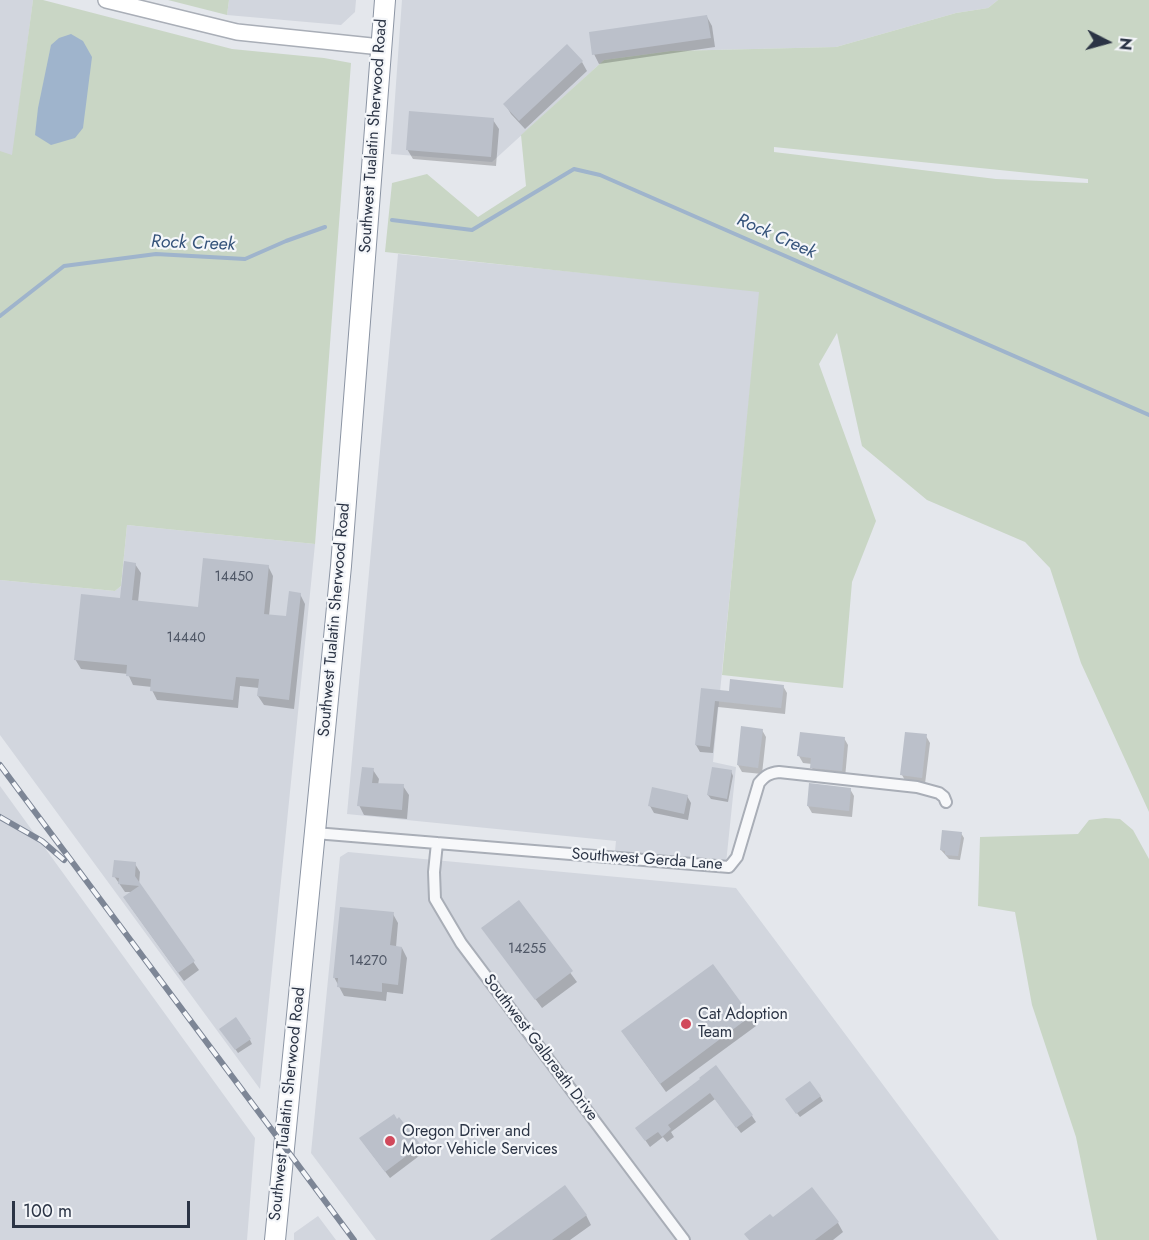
<!DOCTYPE html>
<style>
body{margin:0}
#map{position:relative;width:1149px;height:1240px;overflow:hidden;background:#e4e7ec;font-family:Jost,sans-serif}
canvas{display:block}
.north{position:absolute;left:1077px;top:12px;width:60px;height:60px;-webkit-text-stroke:4px #f4f6f9;paint-order:stroke;rotate:96deg;font-size:16px;font-weight:700;line-height:24px;text-align:center;color:#2b3445}
.north::after{content:'';display:block;margin:auto;width:21px;height:27px;background:#2b3445;clip-path:polygon(50% 0,100% 100%,50% 72%,0 100%)}
.scale{position:absolute;left:12px;top:1201px;width:178px;height:27px;box-sizing:border-box;border:3px solid #2b3445;border-top:0;padding-left:8px;font-size:18px;line-height:21px;white-space:nowrap;color:#2b3445;-webkit-text-stroke:4px #f4f6f9;paint-order:stroke}
</style>
<div id="map">
<canvas width="1149" height="1240"></canvas>
<div class="north">N</div>
<div class="scale">100 m</div>
</div>
<script>
const g = document.querySelector('canvas').getContext('2d');
g.lineJoin = 'round';
function paint(path, color) { g.fillStyle = color; g.fill(path, 'evenodd'); }
function strokePath(path, color, width, dash) { g.strokeStyle = color; g.lineWidth = width; g.lineCap = dash ? 'butt' : 'round'; g.setLineDash(dash || []); g.stroke(path); }
function label(font, color, halo, rows, align = 'center') {
  g.font = font + ' Jost,sans-serif'; g.lineWidth = 4.5; g.setLineDash([]); g.textBaseline = 'middle'; g.strokeStyle = halo; g.fillStyle = color; for (const [text, x, y, turn = 0] of rows) {
    g.save(); g.translate(x, y); g.rotate((+turn || 0) * Math.PI / 180); g.textAlign = isNaN(turn) ? turn : align; if (halo) g.strokeText(text, 0, 0); g.fillText(text, 0, 0); g.restore();
  }
}
const built = new Path2D(`
 M 0,0 L 33,0 L 10,177 L 0,175 Z
 M 229,0 L 356,0 L 355,12 L 341,25 L 227,15 Z
 M 402,0 L 998,0 L 988,8 L 956,13 L 836,47 L 671,51 L 604,60 L 492,162 L 391,154 Z
 M 398,254 L 760,291 L 713,762 L 736,767 L 725,873 L 614,862 L 616,841 L 347,814 Z
 M 127,525 L 315,544 L 260,1089 L 0,735 L 0,580 L 115,591 L 121,586 Z
 M 0,786 L 255,1138 L 247,1240 L 0,1240 Z
 M 348,852 L 736,888 L 999,1240 L 376,1240 L 311,1153 L 340,857 Z
 M 318,1216 L 336,1240 L 294,1240 L 294,1233 Z`);
const green = new Path2D(`
 M 33,0 L 43,0 L 232,49 L 324,58 L 351,63 L 315,544 L 127,525 L 121,586 L 115,591 L 0,580 L 0,151 L 12,155 Z
 M 168,0 L 229,0 L 227,15 Z
 M 998,0 L 1149,0 L 1149,812 L 1081,663 L 1050,568 L 1025,542 L 927,500 L 862,446 L 837,333 L 819,364 L 876,521 L 852,582 L 843,688 L 722,675 L 759,292 L 385,252 L 392,183 L 427,174 L 478,217 L 526,186 L 521,135 L 604,60 L 671,51 L 836,47 L 956,13 L 988,8 ZM 774,147 L 1088,179 L 1088,183 L 996,179 L 774,152 Z
 M 1105,818 L 1120,819 L 1133,830 L 1149,859 L 1149,1240 L 1097,1240 L 1076,1137 L 1032,1005 L 1015,912 L 978,906 L 980,837 L 1078,834 L 1089,820 Z`);
const water = new Path2D(`
 M 71,34 L 83,41 L 92,57 L 83,128 L 75,138 L 51,145 L 35,135 L 38,108 L 51,45 L 59,38 Z`);
const shadow = new Path2D(`
 M 707,17 L 712,26 L 715,47 L 599,64 L 594,54 Z
 M 582,62 L 587,71 L 525,129 L 511,114 L 505,104 Z
 M 493,120 L 499,129 L 496,166 L 413,159 L 407,149 Z
 M 135,564 L 141,573 L 138,602 L 199,608 L 268,566 L 273,576 L 269,616 L 287,618 L 300,594 L 305,604 L 294,709 L 264,705 L 258,696 L 259,688 L 240,686 L 238,708 L 157,700 L 152,690 L 152,687 L 133,685 L 128,674 L 81,669 L 75,659 L 122,600 Z
 M 783,686 L 787,693 L 785,714 L 718,707 L 713,753 L 700,752 L 696,745 L 702,690 L 730,693 Z
 M 762,730 L 766,737 L 762,774 L 742,772 L 738,765 Z
 M 926,736 L 930,743 L 925,784 L 906,782 L 902,775 Z
 M 844,738 L 848,745 L 845,778 L 816,774 L 812,768 L 812,764 L 803,763 L 799,756 Z
 M 373,770 L 379,779 L 378,785 L 403,786 L 409,795 L 407,819 L 364,815 L 359,805 Z
 M 731,771 L 733,776 L 728,802 L 711,799 L 708,795 Z
 M 850,789 L 854,796 L 852,817 L 812,813 L 808,806 Z
 M 687,796 L 691,803 L 688,820 L 654,813 L 650,806 Z
 M 961,833 L 964,838 L 960,860 L 949,859 L 941,850 Z
 M 135,864 L 140,872 L 139,884 L 199,970 L 184,981 L 130,906 L 132,892 L 125,892 L 114,876 Z
 M 518,902 L 577,982 L 542,1008 L 483,928 Z
 M 393,914 L 398,923 L 396,947 L 402,948 L 407,958 L 403,994 L 387,992 L 386,1001 L 344,996 L 334,977 Z
 M 713,966 L 756,1026 L 666,1092 L 629,1041 Z
 M 224,1033 L 250,1040 L 252,1044 L 238,1053 Z
 M 702,1080 L 752,1116 L 756,1122 L 741,1133 L 715,1099 L 671,1132 L 674,1137 L 667,1142 L 663,1137 L 650,1147 L 641,1134 Z
 M 820,1096 L 823,1101 L 800,1117 L 790,1104 Z
 M 397,1121 L 423,1153 L 390,1178 L 365,1145 Z
 M 586,1215 L 591,1225 L 570,1240 L 492,1240 Z
 M 772,1219 L 838,1223 L 843,1232 L 833,1240 L 749,1240 Z`);
const stream = new Path2D(`
 M 392,220 L 472,230 L 574,169 L 600,175 L 1149,415
 M 0,316 L 64,266 L 156,254 L 245,259 L 286,241 L 325,227`);
const building = new Path2D(`
 M 707,15 L 711,38 L 592,55 L 589,32 Z
 M 567,44 L 583,61 L 519,121 L 503,104 Z
 M 409,111 L 494,118 L 491,157 L 406,150 Z
 M 203,558 L 269,565 L 264,614 L 286,616 L 289,591 L 301,593 L 289,700 L 257,696 L 259,679 L 236,677 L 233,700 L 150,691 L 151,679 L 126,676 L 127,665 L 74,660 L 81,594 L 120,598 L 124,561 L 136,563 L 132,600 L 198,607 Z
 M 730,679 L 784,685 L 781,708 L 715,701 L 710,747 L 695,745 L 701,688 L 729,691 Z
 M 741,726 L 763,729 L 758,768 L 737,765 Z
 M 800,732 L 845,737 L 842,771 L 810,768 L 811,758 L 797,756 Z
 M 905,732 L 927,734 L 922,778 L 900,775 Z
 M 362,767 L 374,768 L 372,783 L 404,784 L 402,810 L 357,806 Z
 M 712,767 L 732,770 L 727,799 L 707,795 Z
 M 809,783 L 851,788 L 849,811 L 807,806 Z
 M 652,787 L 688,795 L 684,814 L 648,806 Z
 M 942,830 L 962,832 L 958,856 L 945,855 L 945,851 L 940,850 Z
 M 114,860 L 136,862 L 135,876 L 195,961 L 178,973 L 123,897 L 139,886 L 118,884 L 119,878 L 112,877 Z
 M 519,900 L 573,971 L 535,1000 L 481,928 Z
 M 340,907 L 394,912 L 390,945 L 402,947 L 398,985 L 382,983 L 382,992 L 337,987 L 338,978 L 333,978 Z
 M 713,964 L 751,1016 L 660,1084 L 621,1031 Z
 M 236,1017 L 251,1039 L 235,1050 L 219,1029 Z
 M 716,1065 L 753,1115 L 736,1128 L 710,1093 L 668,1125 L 671,1129 L 662,1137 L 658,1132 L 645,1141 L 635,1128 L 700,1079 L 699,1078 Z
 M 810,1081 L 821,1096 L 796,1114 L 785,1099 Z
 M 394,1114 L 397,1119 L 399,1117 L 421,1145 L 385,1172 L 359,1138 Z
 M 565,1185 L 587,1215 L 552,1240 L 490,1240 Z
 M 812,1187 L 839,1222 L 815,1240 L 749,1240 L 744,1234 L 770,1214 L 773,1217 Z`);
const street = new Path2D(`
 M 315,833 L 729,867 L 737,857 L 759,783 C 765,776 769,773 779,772 L 917,787 L 939,793 L 944,797 L 946,802
 M 437,843 L 434,872 L 435,899 L 461,943 L 684,1240`);
const secondary = new Path2D(`
 M 106,0 L 237,32 L 381,47`);
const highway = new Path2D(`
 M 275,1240 L 341,566 L 385,0`);
const rail = new Path2D(`
 M 0,765 L 354,1240
 M 0,817 L 42,841 L 64,860`);
const markers = [
 [686,1024,6,"#d1495b"],
 [390,1141,6,"#d1495b"]
];
const numberNames = [
 ["14450",234,578],
 ["14440",186,639],
 ["14255",527,950],
 ["14270",368,962]
];
const streetNames = [
 ["Southwest Tualatin Sherwood Road",374,136,-86],
 ["Southwest Tualatin Sherwood Road",335,620,-85],
 ["Southwest Gerda Lane",647,860,4],
 ["Southwest Galbreath Drive",540,1048,53],
 ["Southwest Tualatin Sherwood Road",288,1104,-84]
];
const poiNames = [
 ["Cat Adoption",698,1015],
 ["Team",698,1033],
 ["Oregon Driver and",402,1132],
 ["Motor Vehicle Services",402,1150]
];
const waterNames = [
 ["Rock Creek",776,237,24],
 ["Rock Creek",193,244,2]
];
paint(built, '#d2d6de');
paint(green, '#c9d6c5');
paint(water, '#9fb4cc');
paint(shadow, '#0003');
strokePath(stream, '#9fb4cc', 4);
paint(building, '#bbc0ca');
strokePath(street, '#a9aeb7', 14);
strokePath(secondary, '#a9aeb7', 18);
strokePath(highway, '#8b94a3', 22);
strokePath(street, '#f7f8fa', 10);
strokePath(secondary, '#fff', 15);
strokePath(highway, '#fff', 20);
strokePath(rail, '#7d8696', 6);
strokePath(rail, '#f4f6f9', 4, [11]);
for (const [x, y, r, color] of markers) { const dot = new Path2D(); dot.arc(x, y, r, 0, 2 * Math.PI); g.fillStyle = color; g.fill(dot); strokePath(dot, '#f4f6f9', 2); }
label('14px', '#4f5766', null, numberNames);
label('16px', '#2b3445', '#f4f6f9', streetNames);
label('16px', '#2b3445', '#f4f6f9', poiNames, 'left');
label('italic 18px', '#34527a', '#f4f6f9', waterNames);
</script>
